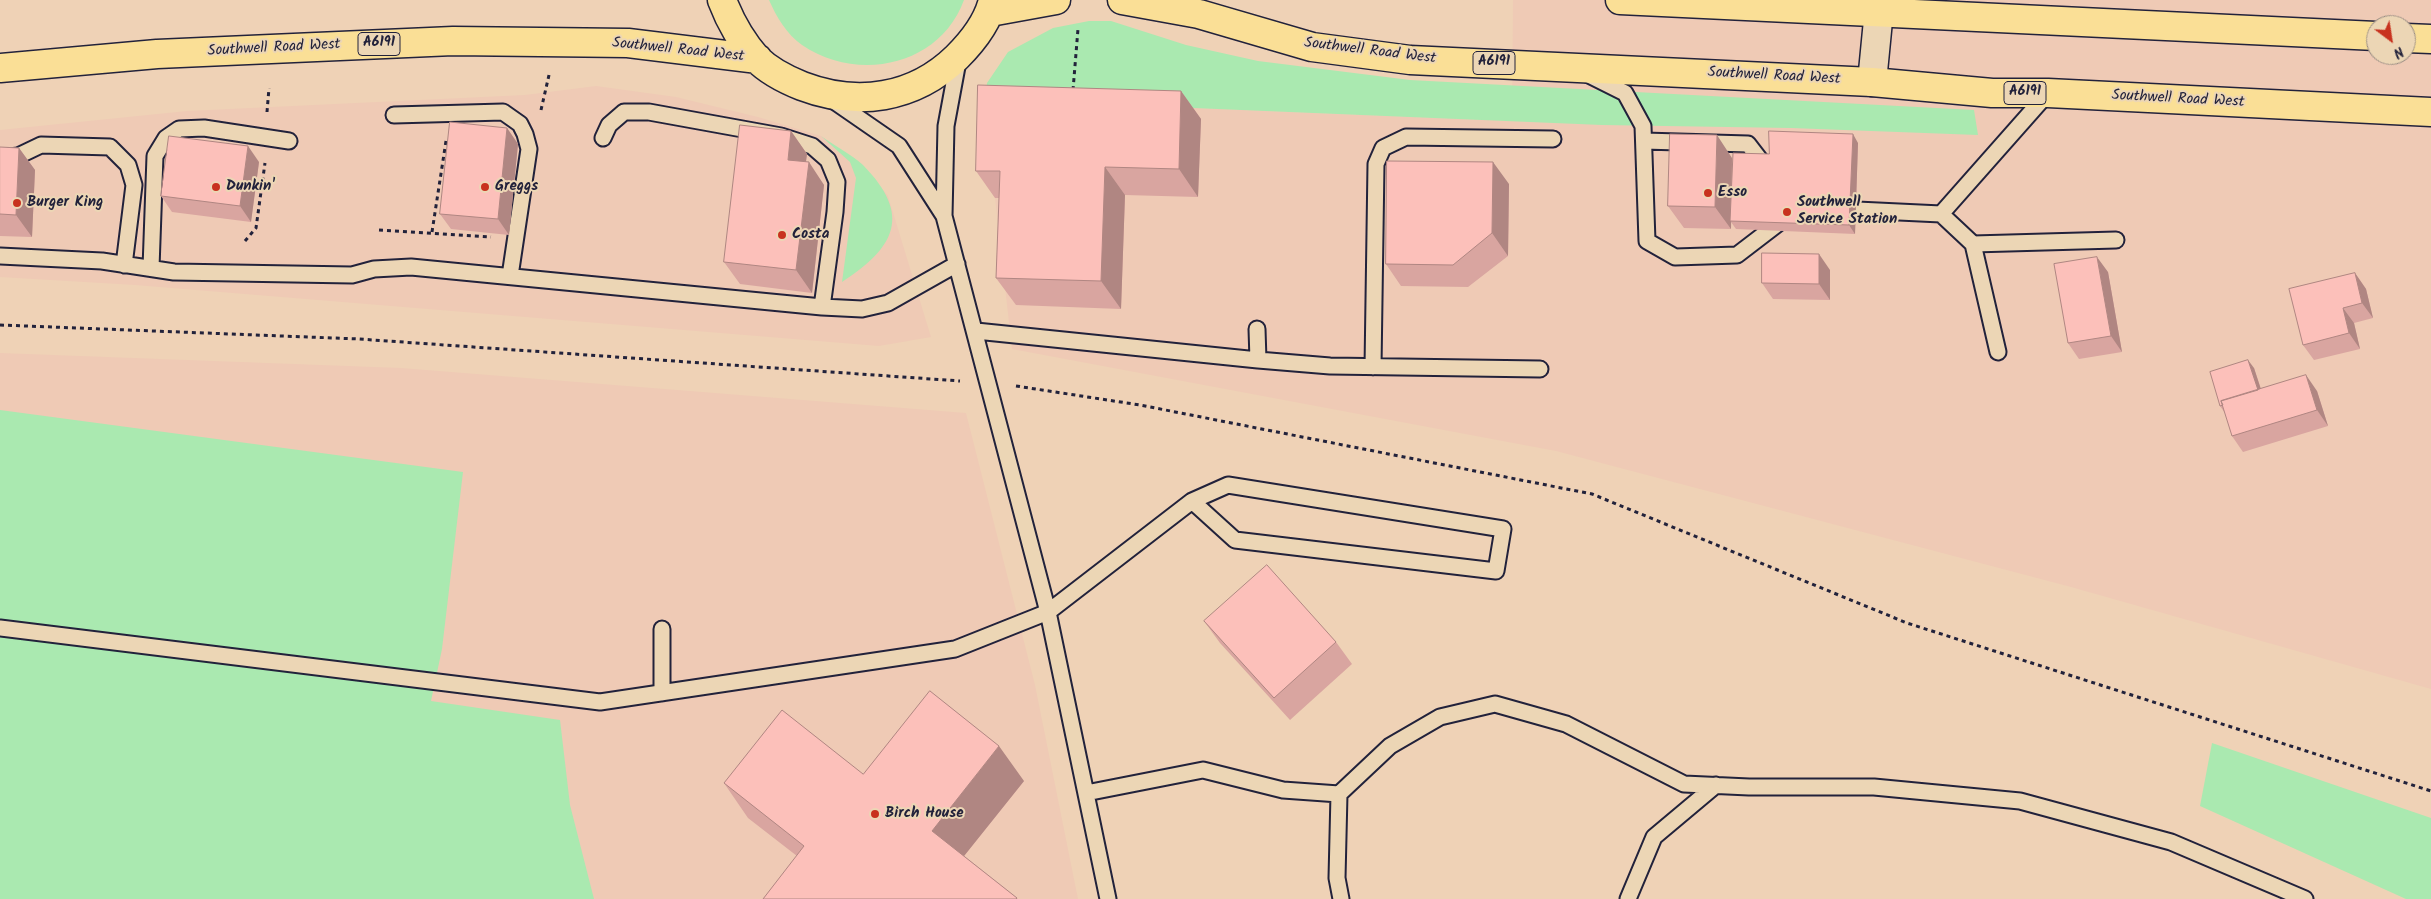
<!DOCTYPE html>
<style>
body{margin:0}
#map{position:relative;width:2431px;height:899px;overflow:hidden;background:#efd2b6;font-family:Kalam,sans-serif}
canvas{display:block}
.north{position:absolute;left:2366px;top:15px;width:50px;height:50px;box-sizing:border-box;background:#ecd6b5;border:1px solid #9b8e84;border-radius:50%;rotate:149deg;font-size:14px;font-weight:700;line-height:20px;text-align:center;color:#22223b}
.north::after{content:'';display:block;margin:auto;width:18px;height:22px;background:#c8321e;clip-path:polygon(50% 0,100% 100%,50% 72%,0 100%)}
</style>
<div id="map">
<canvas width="2431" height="899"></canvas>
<div class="north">N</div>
</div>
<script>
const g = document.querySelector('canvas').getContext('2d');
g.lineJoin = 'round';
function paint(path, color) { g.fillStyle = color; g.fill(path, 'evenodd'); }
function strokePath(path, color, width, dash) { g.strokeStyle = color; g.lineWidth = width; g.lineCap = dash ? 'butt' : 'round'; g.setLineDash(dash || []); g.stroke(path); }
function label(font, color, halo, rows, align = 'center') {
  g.font = font + ' Kalam,sans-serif'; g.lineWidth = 4; g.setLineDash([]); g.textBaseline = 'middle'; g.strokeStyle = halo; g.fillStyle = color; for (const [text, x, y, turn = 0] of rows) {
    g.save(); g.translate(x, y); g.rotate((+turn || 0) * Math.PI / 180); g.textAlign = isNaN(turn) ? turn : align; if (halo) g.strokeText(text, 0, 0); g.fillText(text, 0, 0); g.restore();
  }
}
const built = new Path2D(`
 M 1513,0 L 2431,0 L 2431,689 L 2071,587 L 1556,451 L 1012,349 L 995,198 L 1001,100 L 1512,121 ZM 2376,25 L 2406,25 L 2406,55 L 2376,55 Z
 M 596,86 L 676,97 L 758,117 L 821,136 L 862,164 L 888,196 L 931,337 L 879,346 L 135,285 L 0,277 L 0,130 L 187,111 L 525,95 Z
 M 0,353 L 401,368 L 966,413 L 1035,685 L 1078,899 L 0,899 Z`);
const green = new Path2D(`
 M 769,0 L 964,0 C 940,66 858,83 802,45 C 787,35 776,16 769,0 Z
 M 1089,21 L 1111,21 L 1186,45 L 1258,61 L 1410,80 L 1974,110 L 1978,135 L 1791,128 L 1602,125 L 1001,100 L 981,129 L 987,83 L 1008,52 L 1053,28 Z
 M 821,136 C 835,146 851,154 863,165 C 912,215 896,247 842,282 L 856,178 L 850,162 Z
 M 0,410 L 463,472 L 442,649 L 431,701 L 560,720 L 570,805 L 594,899 L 0,899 Z
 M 2212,743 L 2431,818 L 2431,899 L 2406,899 L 2200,806 Z`);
const path = new Path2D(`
 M 1073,90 L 1078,29
 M 541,110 L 549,75
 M 267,112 L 269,88
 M 379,230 L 491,237
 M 432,232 L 446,141
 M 245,241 L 256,228 L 265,163
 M 0,325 L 359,339 L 960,381
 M 1016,386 L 1140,405 L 1592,494 L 1907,623 L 2431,791`);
const lane = new Path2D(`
 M 959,56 L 946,126 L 944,216 L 1048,612 L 1108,899
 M 1587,74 L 1625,93 L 1643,126 L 1647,241 L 1675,257 L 1737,255 L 1784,219
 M 831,99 L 899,146 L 944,216
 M 394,115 L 503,112 L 520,124 L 525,134 L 529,149 L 510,276
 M 603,138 L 609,125 L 624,112 L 649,112 L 781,136 L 812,146 L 828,160 L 837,182 L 835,212 L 822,307
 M 1644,141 L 1748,144 L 1768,170
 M 0,158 L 18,156 L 41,145 L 110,147 L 128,165 L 134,185 L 124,265
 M 1836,209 L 1941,214 L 2048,93
 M 1941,214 L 1973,244 L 1998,352
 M 1973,244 L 2116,240
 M 0,256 L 102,261 L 174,272 L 352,275 L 374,269 L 411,267 L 822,307 L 862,309 L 888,303 L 957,264
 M 151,268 L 155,156 L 166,138 L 179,129 L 204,128 L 289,141
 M 976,331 L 1258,360 L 1257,329
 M 1258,360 L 1330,366 L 1540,369
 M 1373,367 L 1376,164 L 1383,148 L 1406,137 L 1553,139
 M 0,628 L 600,702 L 955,649 L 1048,612 L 1192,501 L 1228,485 L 1503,529 L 1496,571 L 1235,540 L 1192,501
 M 662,629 L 662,693
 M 1086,793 L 1203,770 L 1283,790 L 1339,794 L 1390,746 L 1440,717 L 1495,704 L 1566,724 L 1684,784 L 1749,787 L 1874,787 L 2020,801 L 2171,842 L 2305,899
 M 1339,794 L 1337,878 L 1341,899
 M 1628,899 L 1654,837 L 1716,785`);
const street = new Path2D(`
 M 1872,82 L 1880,0`);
const primary = new Path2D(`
 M 722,0 C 730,21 741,41 757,59 C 769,71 787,80 802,86 C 857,107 914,99 957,57 C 973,41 988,22 993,0
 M 1122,0 L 1199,14 L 1312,47 L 1410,60 L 1872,82 L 1992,93 L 2048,93 L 2431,112
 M 1620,0 L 2376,36
 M 990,12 L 1056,0
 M 2406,38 L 2431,39
 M 0,68 L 157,54 L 453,41 L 628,43 L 758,59`);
const wall = new Path2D(`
 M 1181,91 L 1201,119 L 1198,197 L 1125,195 L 1121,309 L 1016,305 L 996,278 L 999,198 L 995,198 L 976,171 Z
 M 507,128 L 518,144 L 509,235 L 451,229 L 440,214 Z
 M 791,131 L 807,154 L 806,162 L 824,185 L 812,293 L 740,284 L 724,262 Z
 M 1858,143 L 1855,234 L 1736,229 L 1731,222 L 1731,229 L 1684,228 L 1668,206 L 1732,158 L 1731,204 L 1769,154 Z
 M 0,147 L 19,148 L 35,170 L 32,237 L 0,236 Z
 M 259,162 L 251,222 L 172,212 L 161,196 Z
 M 1509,184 L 1508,256 L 1468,287 L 1401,286 L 1386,264 Z
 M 1830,270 L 1830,300 L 1773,299 L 1762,283 Z
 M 2108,272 L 2122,352 L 2079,359 L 2068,343 Z
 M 2355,273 L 2366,289 L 2373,318 L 2354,323 L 2360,349 L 2314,360 L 2303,345 Z
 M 2254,368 L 2261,389 L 2317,391 L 2328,426 L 2243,452 L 2232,436 L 2225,413 L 2220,406 Z
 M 1204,621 L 1336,642 L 1352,664 L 1290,720 L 1220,643 Z
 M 863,774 L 1024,781 L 964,856 L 1018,899 L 763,899 L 797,856 L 748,818 L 724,783 Z`);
const shadedWall = new Path2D(`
 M 1181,91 L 1201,119 L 1198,197 L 1179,169 Z
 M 507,128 L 518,144 L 509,235 L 498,219 Z
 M 791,131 L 807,154 L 803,182 L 788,160 Z
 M 1853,134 L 1858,143 L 1855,234 L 1849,225 Z
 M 1717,135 L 1732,158 L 1731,229 L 1715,207 Z
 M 248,146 L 259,162 L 251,222 L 240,206 Z
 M 19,148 L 35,170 L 32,237 L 16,215 Z
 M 809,162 L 824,185 L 812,293 L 796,270 Z
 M 1493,162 L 1509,184 L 1508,256 L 1492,233 Z
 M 1105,167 L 1125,195 L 1121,309 L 1101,281 Z
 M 1819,254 L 1830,270 L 1830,300 L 1819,284 Z
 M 2097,257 L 2108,272 L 2122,352 L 2111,336 Z
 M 2355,273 L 2366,289 L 2373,318 L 2362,303 Z
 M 2343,308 L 2354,323 L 2360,349 L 2349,333 Z
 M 2248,360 L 2254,368 L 2265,402 L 2259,393 Z
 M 2306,375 L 2317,391 L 2328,426 L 2317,410 Z
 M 999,746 L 1024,781 L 956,866 L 932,831 Z`);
const building = new Path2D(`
 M 978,85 L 1181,91 L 1179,169 L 1105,167 L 1101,281 L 996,278 L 1000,171 L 976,171 Z
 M 450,122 L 507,128 L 498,219 L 440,214 Z
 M 740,125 L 791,131 L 788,160 L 809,162 L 796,270 L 724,262 Z
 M 1769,131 L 1853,134 L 1849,225 L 1730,221 L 1733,153 L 1769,154 Z
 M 1670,134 L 1717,135 L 1715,207 L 1668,206 Z
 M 169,136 L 248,146 L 240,206 L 161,196 Z
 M 0,147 L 19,148 L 16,215 L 0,214 Z
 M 1387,161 L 1493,162 L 1492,233 L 1453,265 L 1386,264 Z
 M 1762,253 L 1819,254 L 1819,284 L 1762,283 Z
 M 2097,257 L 2111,336 L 2068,343 L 2054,264 Z
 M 2355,273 L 2362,303 L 2343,308 L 2349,333 L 2303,345 L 2289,289 Z
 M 2248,360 L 2258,390 L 2221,401 L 2223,405 L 2220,406 L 2210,372 Z
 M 2306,375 L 2317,410 L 2232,436 L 2221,401 Z
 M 1267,565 L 1336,642 L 1274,698 L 1204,621 Z
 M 930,691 L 999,746 L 932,831 L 1017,898 L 1016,899 L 763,899 L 804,846 L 724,783 L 782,710 L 863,774 Z`);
const markers = [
 [216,187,5,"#c8321e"],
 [485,187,5,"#c8321e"],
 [1708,193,5,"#c8321e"],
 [17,203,5,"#c8321e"],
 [1787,212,5,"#c8321e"],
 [782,235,5,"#c8321e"],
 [875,814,5,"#c8321e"]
];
const shields = [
 [379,44,42],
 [1494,63,42],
 [2025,93,42]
];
const shieldNames = [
 ["A6191",379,44],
 ["A6191",1494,63],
 ["A6191",2025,93]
];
const streetNames = [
 ["Southwell Road West",274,49,-3],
 ["Southwell Road West",678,51,6],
 ["Southwell Road West",1370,52,7],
 ["Southwell Road West",1774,77,3],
 ["Southwell Road West",2178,100,3]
];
const poiNames = [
 ["Dunkin'",226,187],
 ["Greggs",495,187],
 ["Esso",1718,193],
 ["Burger King",27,203],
 ["Southwell",1797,203],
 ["Service Station",1797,220],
 ["Costa",792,235],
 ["Birch House",885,814]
];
paint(built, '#efcab5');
paint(green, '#aae9b0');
strokePath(lane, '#22223b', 19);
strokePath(street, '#22223b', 31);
strokePath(primary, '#22223b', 31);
strokePath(path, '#22223b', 3, [4, 4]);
strokePath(lane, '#ecd6b5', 15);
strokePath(street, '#ecd6b5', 28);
strokePath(primary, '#fadf96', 28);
paint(wall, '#d9a5a0');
paint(shadedWall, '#b08682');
paint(building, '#fcc0ba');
strokePath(building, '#b08682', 1);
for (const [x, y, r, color] of markers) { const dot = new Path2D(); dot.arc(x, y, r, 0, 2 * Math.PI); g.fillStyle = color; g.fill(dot); strokePath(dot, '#ecd6b5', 2); }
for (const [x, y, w] of shields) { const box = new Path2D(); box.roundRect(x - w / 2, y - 11.5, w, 23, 4); g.fillStyle = '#ecd6b5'; g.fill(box); strokePath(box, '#22223b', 1); }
label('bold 14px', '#22223b', null, shieldNames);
label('15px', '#22223b', '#ecd6b5', streetNames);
label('bold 15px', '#22223b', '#ecd6b5', poiNames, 'left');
</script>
